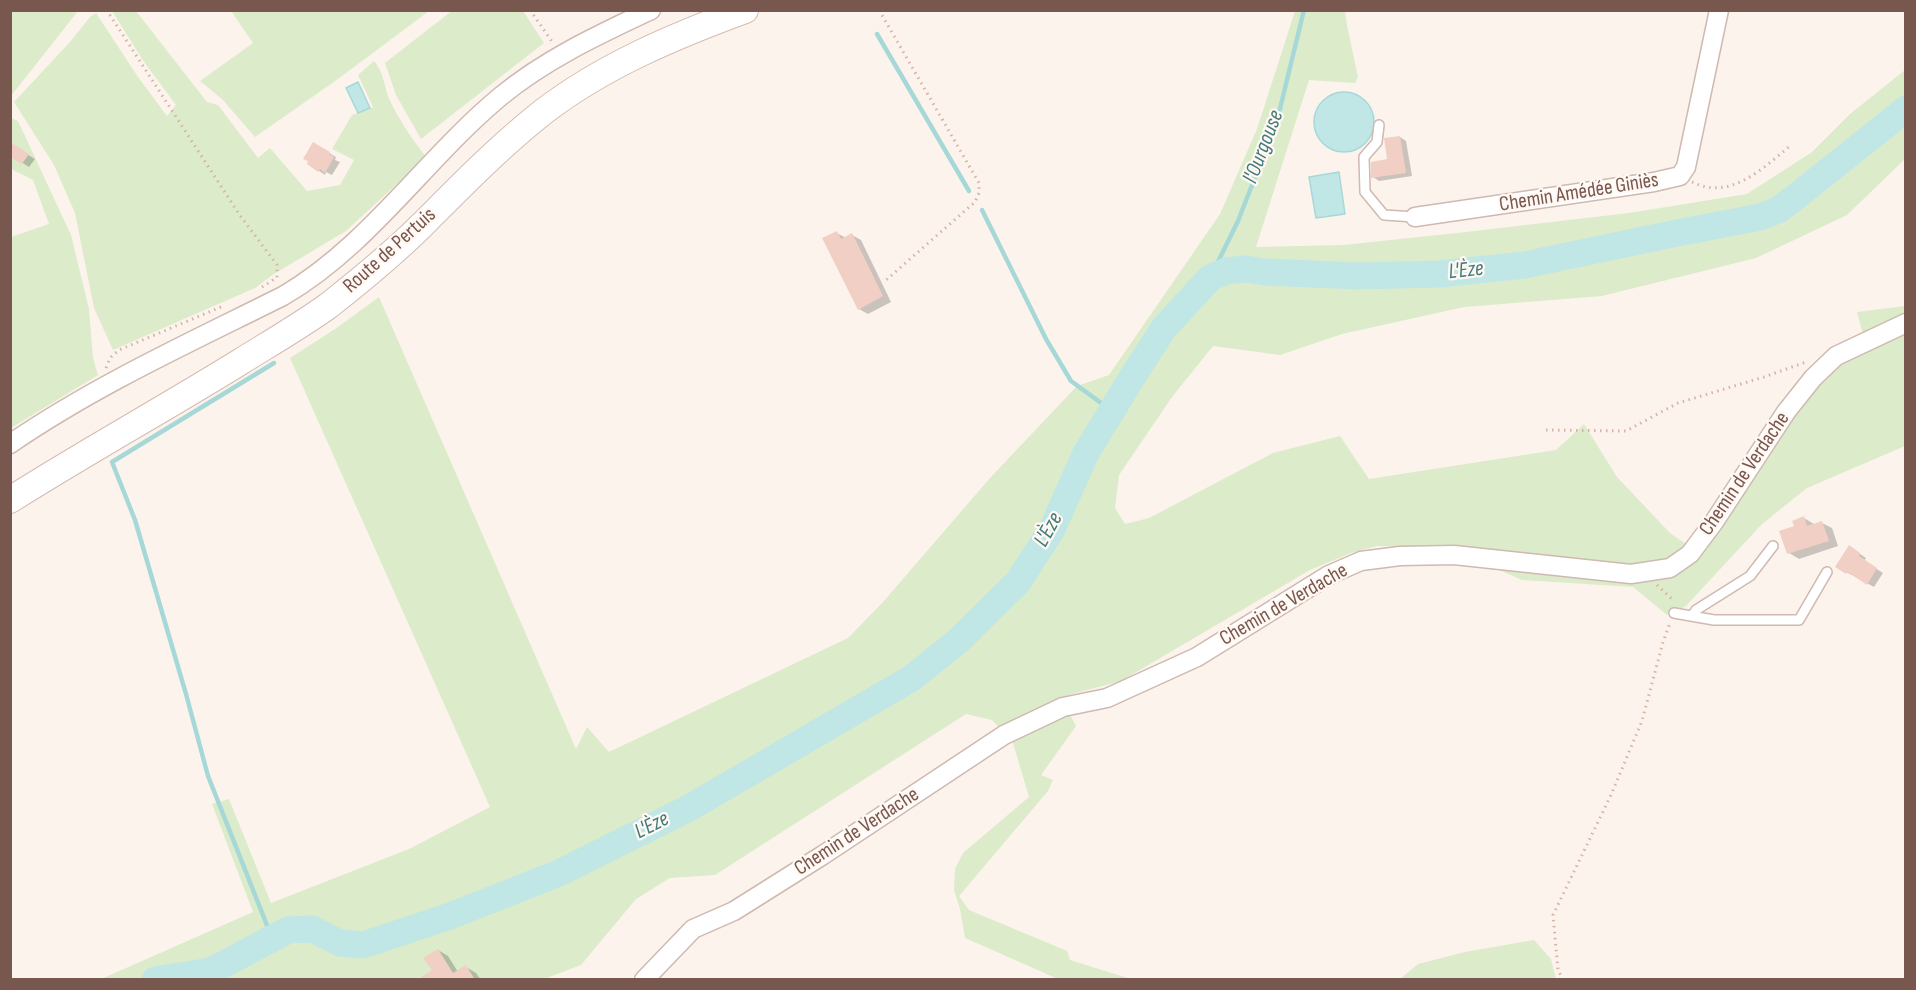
<!DOCTYPE html>
<meta charset="utf-8">
<style>
body{margin:0}
#map{position:relative;width:1916px;height:990px;overflow:hidden;background:#fcf4ec;font-family:"Sofia Sans Condensed",sans-serif}
canvas{display:block}
.frame{position:absolute;inset:0;border:12px solid #78574f;pointer-events:none}
</style>
<div id="map">
<canvas width="1916" height="990"></canvas>
<div class="frame"></div>
</div>
<script>
const g = document.querySelector('canvas').getContext('2d');
g.lineJoin = 'round';
function paint(path, color) { g.fillStyle = color; g.fill(path, 'evenodd'); }
function strokePath(path, color, width, dash) { g.strokeStyle = color; g.lineWidth = width; g.lineCap = dash ? 'butt' : 'round'; g.setLineDash(dash || []); g.stroke(path); }
function label(font, color, halo, rows, align = 'center') {
  g.font = font + ' "Sofia Sans Condensed",sans-serif'; g.lineWidth = 4.5; g.setLineDash([]); g.textBaseline = 'middle'; g.strokeStyle = halo; g.fillStyle = color; for (const [text, x, y, turn = 0] of rows) {
    g.save(); g.translate(x, y); g.rotate((+turn || 0) * Math.PI / 180); g.textAlign = isNaN(turn) ? turn : align; if (halo) g.strokeText(text, 0, 0); g.fillText(text, 0, 0); g.restore();
  }
}
const green = new Path2D(`
 M 11,10 L 78,11 L 11,96 L 10,11 Z
 M 453,10 L 523,11 L 544,43 L 421,139 L 396,95 L 385,63 Z
 M 112,11 L 136,11 L 207,102 L 218,105 L 258,158 L 270,148 L 307,191 L 340,185 L 354,160 L 332,149 L 352,115 L 373,107 L 358,75 L 374,61 C 383,71 384,84 388,96 C 396,116 413,140 426,157 L 346,231 L 274,274 L 255,288 L 113,350 L 94,308 L 75,213 L 54,165 L 14,102 L 70,42 L 90,17 L 96,13 L 138,77 L 167,116 L 176,105 L 144,62 Z
 M 231,11 L 429,11 L 338,79 L 255,137 L 222,99 L 200,81 L 253,43 Z
 M 1295,11 L 1345,11 L 1347,25 L 1358,77 L 1355,83 L 1309,80 L 1256,247 L 1343,245 L 1457,233 L 1629,213 L 1747,194 L 1812,152 L 1850,114 L 1905,70 L 1905,159 L 1847,215 L 1756,258 L 1602,296 L 1464,307 L 1342,334 L 1280,355 L 1213,346 L 1172,397 L 1119,475 L 1115,508 L 1125,524 L 1149,518 L 1273,453 L 1340,436 L 1369,479 L 1556,450 L 1584,424 L 1617,477 L 1670,533 L 1699,553 L 1805,394 L 1831,368 L 1866,346 L 1857,312 L 1905,306 L 1905,446 L 1807,488 L 1762,524 L 1686,606 L 1667,615 L 1633,587 L 1522,580 L 1450,548 L 1377,546 L 1351,553 L 1310,570 L 1121,681 L 1061,697 L 1076,726 L 1041,775 L 1053,780 L 1048,791 L 959,896 L 969,910 L 1067,951 L 1070,960 L 1131,979 L 1058,979 L 965,938 L 960,909 L 954,890 L 955,869 L 963,853 L 1029,797 L 1013,743 L 992,720 L 966,714 L 715,875 L 670,878 L 636,899 L 581,965 L 544,979 L 99,980 L 253,912 L 212,804 L 229,799 L 271,903 L 409,849 L 490,807 L 290,358 L 338,327 L 379,297 L 576,749 L 587,727 L 609,752 L 848,638 L 883,602 L 990,478 L 1077,386 L 1109,375 L 1220,214 L 1257,129 Z
 M 11,118 L 18,121 L 71,235 L 89,309 L 93,358 L 98,375 L 11,428 L 11,237 L 49,224 L 33,180 L 11,169 Z
 M 1534,940 L 1551,959 L 1556,979 L 1400,979 L 1418,964 L 1465,952 Z`);
const water = new Path2D(`
 M 358,82 L 370,108 L 358,113 L 346,88 Z
 M1314 122a30 30 0 1 1 60 0a30 30 0 1 1-60 0Z
 M 1339,172 L 1345,214 L 1316,218 L 1309,177 Z`);
const shadow = new Path2D(`
 M 1400,137 L 1406,141 L 1412,176 L 1379,181 L 1373,177 L 1388,161 Z
 M 10,144 L 35,159 L 29,167 L 10,155 Z
 M 314,144 L 336,157 L 335,160 L 340,162 L 332,175 L 326,172 L 325,175 L 309,164 Z
 M 837,233 L 846,238 L 852,235 L 861,240 L 891,302 L 868,314 L 859,309 Z
 M 1804,518 L 1814,524 L 1822,523 L 1832,528 L 1838,546 L 1799,559 L 1789,553 L 1796,527 Z
 M 1850,547 L 1866,558 L 1864,561 L 1883,573 L 1874,587 L 1837,567 Z
 M 438,950 L 448,956 L 458,972 L 466,967 L 476,973 L 481,980 L 431,980 Z`);
const stream = new Path2D(`
 M 877,34 L 969,191
 M 982,210 L 1046,339 L 1071,381 L 1112,411
 M 1210,278 L 1238,221 L 1277,121 L 1304,10
 M 272,938 L 208,776 L 186,694 L 135,520 L 112,462 L 274,363`);
const river = new Path2D(`
 M 155,980 L 211,971 L 288,930 L 312,929 L 340,943 L 363,945 L 450,916 L 559,873 L 689,808 L 912,678 L 958,641 L 1018,582 L 1052,529 L 1086,453 L 1133,376 L 1164,328 L 1210,278 L 1226,271 L 1246,269 L 1265,272 L 1358,276 L 1440,274 L 1524,265 L 1677,233 L 1760,217 L 1778,210 L 1793,199 L 1906,109`);
const building = new Path2D(`
 M 1400,136 L 1406,173 L 1371,178 L 1371,162 L 1387,159 L 1384,138 Z
 M 10,142 L 29,154 L 22,164 L 10,157 Z
 M 313,142 L 330,152 L 329,154 L 334,157 L 325,173 L 320,169 L 318,172 L 307,164 L 308,161 L 303,159 Z
 M 837,231 L 841,239 L 852,233 L 883,296 L 858,310 L 822,238 Z
 M 1804,516 L 1807,526 L 1822,521 L 1829,541 L 1787,554 L 1779,531 L 1794,526 L 1792,521 Z
 M 1849,545 L 1860,553 L 1859,556 L 1877,568 L 1867,585 L 1848,572 L 1846,574 L 1835,567 Z
 M 438,949 L 453,973 L 466,965 L 475,980 L 417,980 L 432,970 L 423,958 Z`);
const path = new Path2D(`
 M 106,10 L 108,12 L 239,214 L 277,265 L 277,281
 M 530,10 L 553,43
 M 879,10 L 979,183 L 979,193 L 975,202 L 885,281
 M 1692,182 C 1730,201 1762,169 1790,146
 M 262,287 L 276,278
 M 106,368 L 110,358 L 119,350 L 221,307
 M 1546,430 L 1626,431 L 1678,403 L 1764,377 L 1806,362
 M 1657,585 L 1672,599 L 1672,602
 M 1563,980 L 1558,970 L 1553,915 L 1611,795 L 1642,721 L 1663,642 L 1670,623`);
const service = new Path2D(`
 M 1379,125 L 1377,142 L 1364,157 L 1365,192 L 1384,215 L 1415,217
 M 1674,613 L 1714,620 L 1799,620 L 1827,572
 M 1692,616 L 1696,610 L 1750,576 L 1773,546`);
const minor = new Path2D(`
 M 1415,217 L 1654,182 L 1680,176 L 1686,167 L 1719,10
 M 10,444 C 96,385 191,342 283,296 C 369,246 425,159 501,96 C 546,59 598,35 651,10
 M 644,980 L 693,929 L 734,911 L 823,855 L 1004,735 L 1063,707 L 1107,698 L 1197,657 L 1329,575 L 1361,561 L 1400,556 L 1454,555 L 1631,574 L 1670,568 L 1690,554 L 1714,522 L 1786,412 L 1813,378 L 1836,356 L 1906,323`);
const secondary = new Path2D(`
 M 10,500 C 86,452 164,409 240,362 C 269,344 300,326 328,306 C 361,280 394,253 424,223 C 463,184 500,146 543,112 C 603,66 674,36 745,10`);
const streetNames = [
 ["Chemin Amédée Giniès",1579,193,-9],
 ["Route de Pertuis",390,251,-42],
 ["Chemin de Verdache",1745,474,-56],
 ["Chemin de Verdache",1284,605,-30],
 ["Chemin de Verdache",857,832,-33]
];
const waterNames = [
 ["l'Ourgouse",1264,147,-69],
 ["L'Èze",1466,271,-6],
 ["L'Èze",1049,530,-61],
 ["L'Èze",652,826,-27]
];
paint(green, '#dcebca');
paint(water, '#c0e6e6');
strokePath(water, '#a7d8d8', 1.5);
paint(shadow, '#0003');
strokePath(stream, '#a7d8d8', 4.5);
strokePath(river, '#c0e6e6', 27);
paint(building, '#f1cfc5');
strokePath(service, '#cfb9b1', 12);
strokePath(minor, '#cfb9b1', 21);
strokePath(secondary, '#d4bbb1', 28);
strokePath(path, '#d7b2a7', 3, [1.5, 4.5]);
strokePath(service, '#fff', 9);
strokePath(minor, '#fff', 18);
strokePath(secondary, '#fff', 26);
label('21px', '#78574f', '#fff8f3', streetNames);
label('italic 22px', '#427c7c', '#fff8f3', waterNames);
</script>
